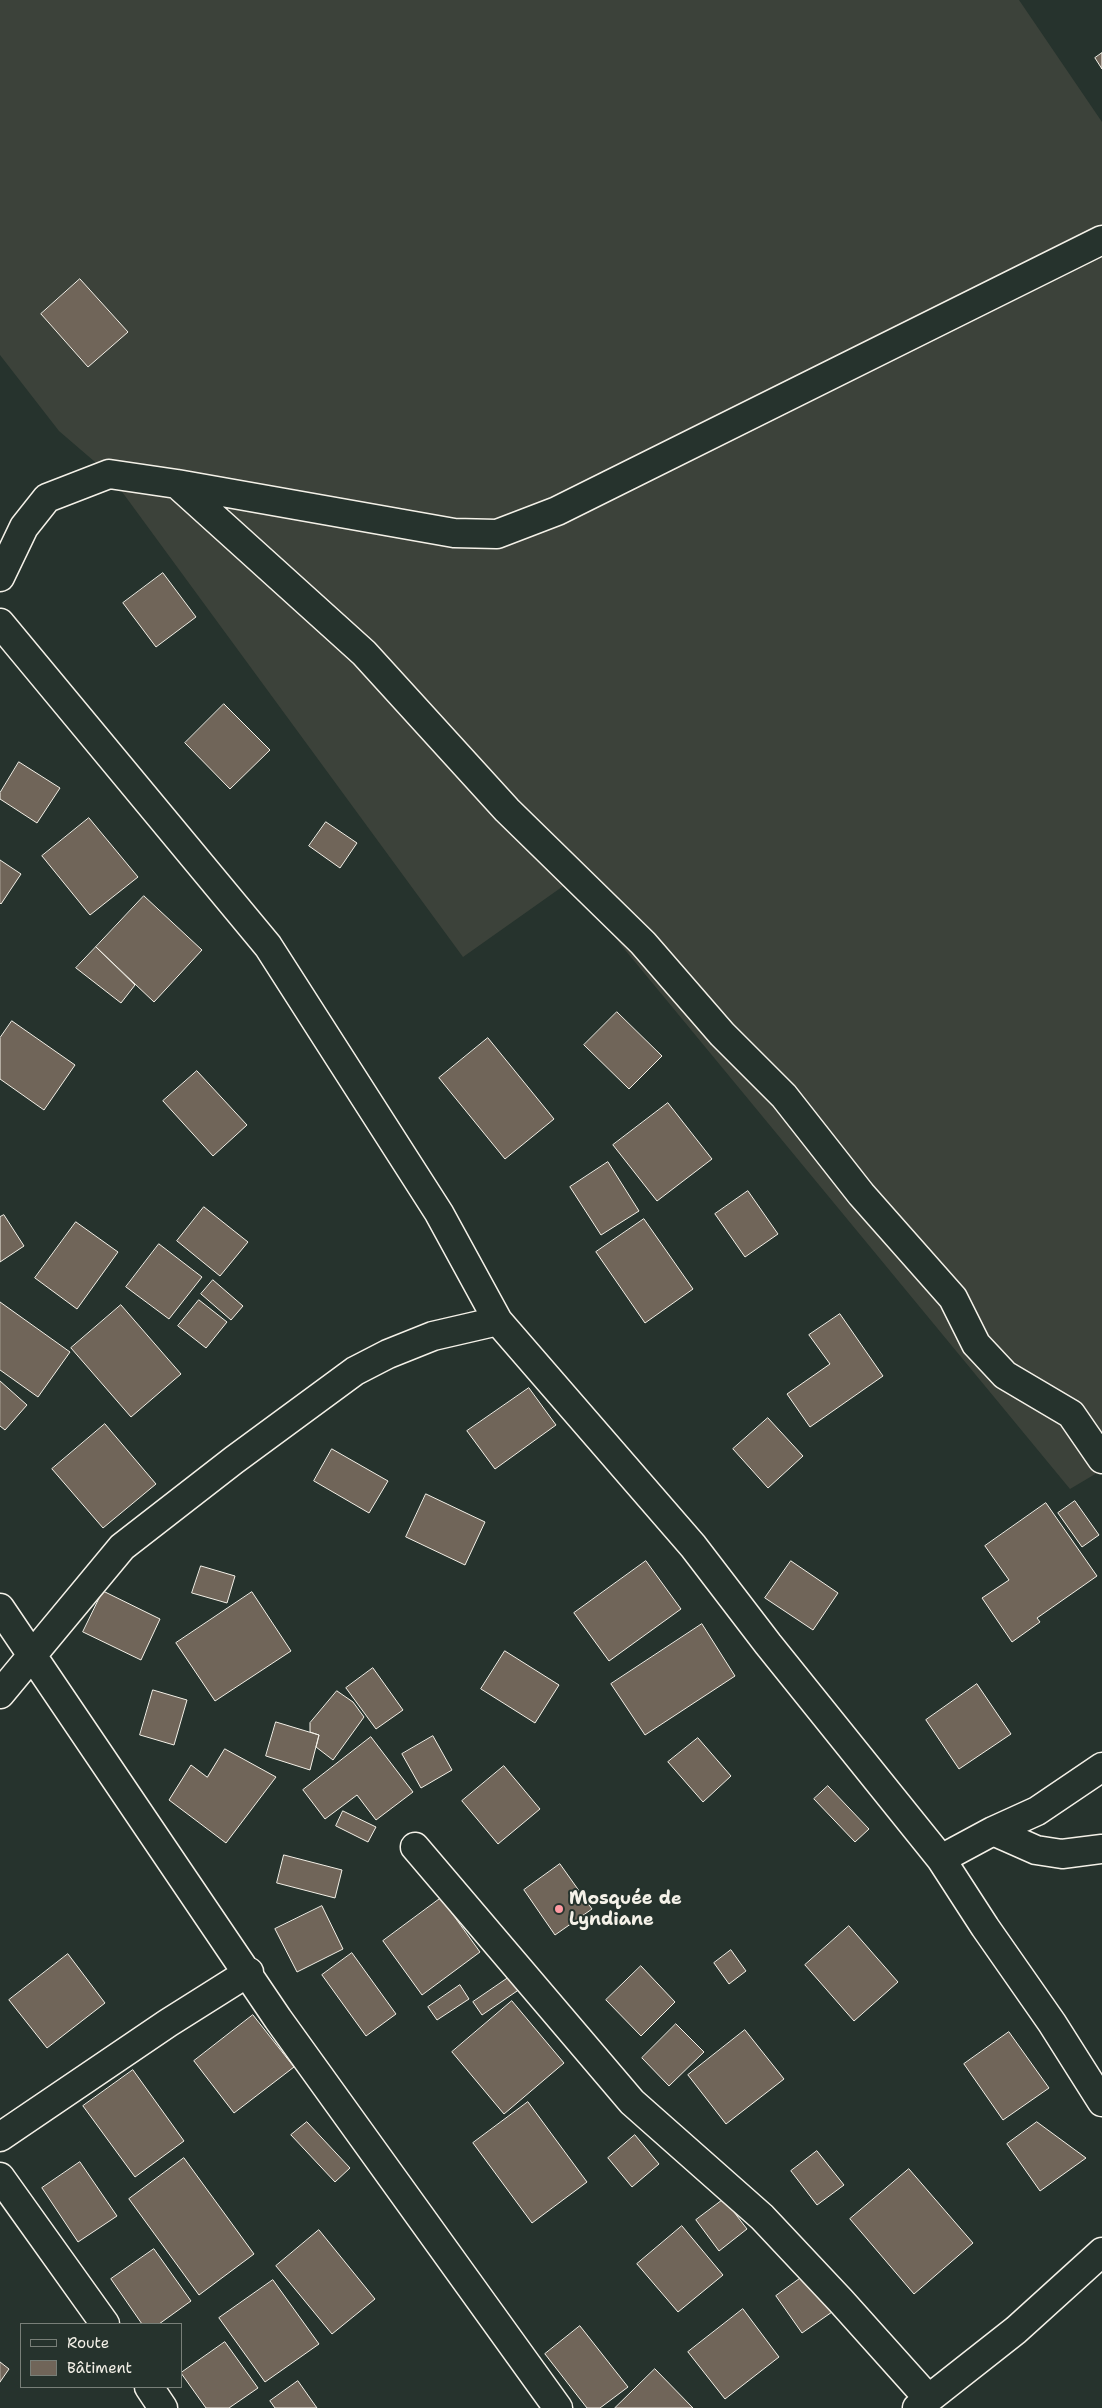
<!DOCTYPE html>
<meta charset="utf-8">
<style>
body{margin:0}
#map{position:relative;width:1102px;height:2408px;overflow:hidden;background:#26332d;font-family:"Shantell Sans",sans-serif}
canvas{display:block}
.legend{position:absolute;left:20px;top:2323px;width:162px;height:65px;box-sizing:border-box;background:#26332d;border:1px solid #787f78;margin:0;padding:6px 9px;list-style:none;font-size:15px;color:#f4f1e8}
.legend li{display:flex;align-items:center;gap:10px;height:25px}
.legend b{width:25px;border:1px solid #787f78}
</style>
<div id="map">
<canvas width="1102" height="2408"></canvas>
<ul class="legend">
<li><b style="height:6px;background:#26332d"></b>Route</li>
<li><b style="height:14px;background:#706559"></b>Bâtiment</li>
</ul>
</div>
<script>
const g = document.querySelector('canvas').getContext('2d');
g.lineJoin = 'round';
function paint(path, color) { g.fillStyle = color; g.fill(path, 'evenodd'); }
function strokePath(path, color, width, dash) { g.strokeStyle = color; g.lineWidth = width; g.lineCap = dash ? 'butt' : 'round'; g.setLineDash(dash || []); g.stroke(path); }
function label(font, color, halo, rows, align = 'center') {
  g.font = font + ' "Shantell Sans",sans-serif'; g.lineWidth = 4; g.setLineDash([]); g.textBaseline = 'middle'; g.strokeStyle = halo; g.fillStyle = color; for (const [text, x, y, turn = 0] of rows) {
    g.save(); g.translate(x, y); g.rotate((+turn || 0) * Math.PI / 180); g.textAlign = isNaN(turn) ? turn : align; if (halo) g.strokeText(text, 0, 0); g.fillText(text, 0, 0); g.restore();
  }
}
const built = new Path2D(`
 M 0,0 L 1019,0 L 1102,122 L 1102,1470 L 1070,1489 L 569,882 L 463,957 L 109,474 L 59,431 L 0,355 Z`);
const building = new Path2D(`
 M 1102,53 L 1102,69 L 1095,58 Z
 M 80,279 L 128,332 L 88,367 L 41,314 Z
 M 163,573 L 196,617 L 156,647 L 123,603 Z
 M 224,704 L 270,750 L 230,789 L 185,743 Z
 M 19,762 L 60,788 L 37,823 L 0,799 L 0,793 Z
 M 89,818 L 138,877 L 90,915 L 42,856 Z
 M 326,822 L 357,843 L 340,868 L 309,846 Z
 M 0,860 L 21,874 L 1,904 L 0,903 Z
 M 144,896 L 202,950 L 154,1002 L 96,947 Z
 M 96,947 L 135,985 L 121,1003 L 76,968 Z
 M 617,1012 L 662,1056 L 629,1089 L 584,1045 Z
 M 12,1021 L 75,1065 L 44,1110 L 0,1079 L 0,1038 Z
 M 488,1038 L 554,1119 L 505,1159 L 439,1078 Z
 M 197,1071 L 247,1125 L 213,1156 L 163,1101 Z
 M 668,1103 L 712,1159 L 657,1201 L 613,1145 Z
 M 608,1162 L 639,1211 L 601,1235 L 570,1187 Z
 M 748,1191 L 778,1234 L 745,1257 L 715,1214 Z
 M 204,1207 L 248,1242 L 220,1276 L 177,1241 Z
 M 4,1215 L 24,1246 L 0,1262 L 0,1217 Z
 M 644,1219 L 693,1289 L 645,1323 L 596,1252 Z
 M 76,1222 L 118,1252 L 77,1309 L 35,1278 Z
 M 159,1244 L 202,1277 L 169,1319 L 126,1287 Z
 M 213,1280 L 243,1306 L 231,1320 L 201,1294 Z
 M 199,1300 L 227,1322 L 206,1348 L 178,1326 Z
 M 0,1302 L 70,1352 L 38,1397 L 0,1370 Z
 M 121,1305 L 181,1374 L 131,1417 L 71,1348 Z
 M 840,1314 L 883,1376 L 810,1427 L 787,1394 L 830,1364 L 809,1335 Z
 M 0,1381 L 27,1405 L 5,1430 L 0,1426 Z
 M 529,1388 L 556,1425 L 495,1469 L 467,1431 Z
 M 768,1418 L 803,1456 L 768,1488 L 733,1449 Z
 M 105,1424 L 156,1484 L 103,1528 L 52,1469 Z
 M 332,1449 L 388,1481 L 369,1513 L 314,1481 Z
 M 426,1494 L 485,1522 L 465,1565 L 406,1537 Z
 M 1075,1501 L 1099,1535 L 1082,1547 L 1058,1513 Z
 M 1046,1503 L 1097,1576 L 1037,1618 L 1040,1622 L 1012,1642 L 982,1598 L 1009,1580 L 985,1546 Z
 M 646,1561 L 681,1609 L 609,1661 L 574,1613 Z
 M 791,1561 L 838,1593 L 813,1630 L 765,1598 Z
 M 201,1566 L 235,1576 L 227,1603 L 192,1593 Z
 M 103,1591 L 160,1619 L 141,1660 L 83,1632 Z
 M 252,1592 L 291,1651 L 215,1701 L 176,1643 Z
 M 702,1624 L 735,1676 L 645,1735 L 611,1684 Z
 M 505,1651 L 559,1685 L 535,1723 L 481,1689 Z
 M 373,1668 L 403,1710 L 376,1729 L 346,1688 Z
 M 977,1684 L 1011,1734 L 959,1769 L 926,1720 Z
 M 153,1690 L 187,1700 L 174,1745 L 140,1735 Z
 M 337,1691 L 353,1702 L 364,1717 L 333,1760 L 316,1747 L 319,1735 L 310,1732 L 310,1723 Z
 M 276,1722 L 319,1735 L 310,1770 L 266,1756 Z
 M 433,1736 L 452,1770 L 421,1788 L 402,1754 Z
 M 371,1737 L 413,1792 L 376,1820 L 357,1795 L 325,1819 L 303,1790 Z
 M 698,1738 L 731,1776 L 703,1802 L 668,1762 Z
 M 225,1749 L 276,1777 L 226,1843 L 169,1800 L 191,1765 L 207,1777 Z
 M 504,1766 L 540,1809 L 498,1844 L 462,1801 Z
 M 828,1786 L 869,1829 L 855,1842 L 814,1799 Z
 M 343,1811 L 376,1827 L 368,1842 L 336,1826 Z
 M 284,1855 L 342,1870 L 335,1898 L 277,1883 Z
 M 560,1864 L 592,1909 L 555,1935 L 524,1890 Z
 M 441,1898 L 480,1952 L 422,1995 L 383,1941 Z
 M 322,1906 L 343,1949 L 297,1972 L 275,1929 Z
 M 849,1926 L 898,1982 L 854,2021 L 805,1965 Z
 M 731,1950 L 746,1971 L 729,1984 L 714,1963 Z
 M 352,1953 L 396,2014 L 366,2036 L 322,1975 Z
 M 68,1954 L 105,2003 L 47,2048 L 9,2000 Z
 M 641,1966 L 675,2002 L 641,2036 L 606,2000 Z
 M 511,1976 L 520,1989 L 482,2015 L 473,2002 Z
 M 460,1985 L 469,1999 L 437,2020 L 428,2007 Z
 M 512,2001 L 564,2063 L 504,2114 L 452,2052 Z
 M 253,2015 L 294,2067 L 234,2113 L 194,2061 Z
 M 676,2024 L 704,2052 L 669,2086 L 642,2058 Z
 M 745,2030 L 784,2079 L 726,2124 L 688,2075 Z
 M 1009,2032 L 1049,2088 L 1003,2120 L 964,2064 Z
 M 133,2070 L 184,2141 L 135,2177 L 83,2106 Z
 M 528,2102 L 587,2182 L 532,2223 L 473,2143 Z
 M 307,2122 L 350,2168 L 335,2182 L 291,2135 Z
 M 1037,2122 L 1086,2158 L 1040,2191 L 1007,2144 Z
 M 635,2135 L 659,2164 L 632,2187 L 608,2158 Z
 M 817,2151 L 844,2185 L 817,2205 L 791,2171 Z
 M 184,2158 L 254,2254 L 199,2295 L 129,2199 Z
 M 80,2162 L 117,2216 L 78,2242 L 42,2188 Z
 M 909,2169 L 973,2243 L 914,2294 L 850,2219 Z
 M 724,2199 L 747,2229 L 719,2251 L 696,2220 Z
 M 682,2226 L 723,2275 L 678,2312 L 637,2264 Z
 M 319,2230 L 375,2299 L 332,2334 L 276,2266 Z
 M 154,2249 L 191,2301 L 159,2324 L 142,2324 L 111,2279 Z
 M 805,2275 L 832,2312 L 802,2333 L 776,2296 Z
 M 273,2280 L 319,2344 L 265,2382 L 219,2318 Z
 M 743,2309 L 779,2357 L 725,2399 L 688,2352 Z
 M 580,2326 L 628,2387 L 600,2408 L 587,2408 L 545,2354 Z
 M 225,2342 L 258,2388 L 229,2408 L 206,2408 L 181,2373 Z
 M 0,2362 L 9,2369 L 0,2382 Z
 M 655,2369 L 693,2408 L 615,2408 Z
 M 298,2381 L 317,2408 L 275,2408 L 270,2401 Z`);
const minor = new Path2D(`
 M 177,484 L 364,653 L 507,810 L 643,943 L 722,1034 L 784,1096 L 861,1194 L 953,1298 L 976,1344 L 1005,1375 L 1071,1414 L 1102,1459
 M 0,577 L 24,527 L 47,498 L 109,474 L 177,484 L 454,533 L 497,534 L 557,511 L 1102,240
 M 0,623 L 268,946 L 439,1213 L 498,1321 L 693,1546 L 768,1644 L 941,1859 L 985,1927 L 1052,2023 L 1102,2102
 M 0,1608 L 278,2019 L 558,2408
 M 0,1694 L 122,1547 L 234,1460 L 355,1371 L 388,1354 L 433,1336 L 498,1321
 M 993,1831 L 1036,1850 L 1062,1854 L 1102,1849
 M 415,1847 L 632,2102 L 762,2217 L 841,2301 L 928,2398
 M 941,1859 L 993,1831 L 1037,1811 L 1102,1767
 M 0,2137 L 168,2023 L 249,1972
 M 0,2177 L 105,2324
 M 149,2387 L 163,2408
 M 917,2408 L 1016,2330 L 1102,2252`);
const markers = [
 [559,1909,5,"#ff9aa2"]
];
const poiNames = [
 ["Mosquée de",569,1899],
 ["Lyndiane",569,1920]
];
paint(built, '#3c423a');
paint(building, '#706559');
strokePath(building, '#f4f1e8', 1);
strokePath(minor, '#f4f1e8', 31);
strokePath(minor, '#26332d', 28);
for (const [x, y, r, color] of markers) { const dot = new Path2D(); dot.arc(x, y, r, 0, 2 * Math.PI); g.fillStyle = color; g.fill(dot); strokePath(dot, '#26332d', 2); }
label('bold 18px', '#f4f1e8', '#26332d', poiNames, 'left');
</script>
